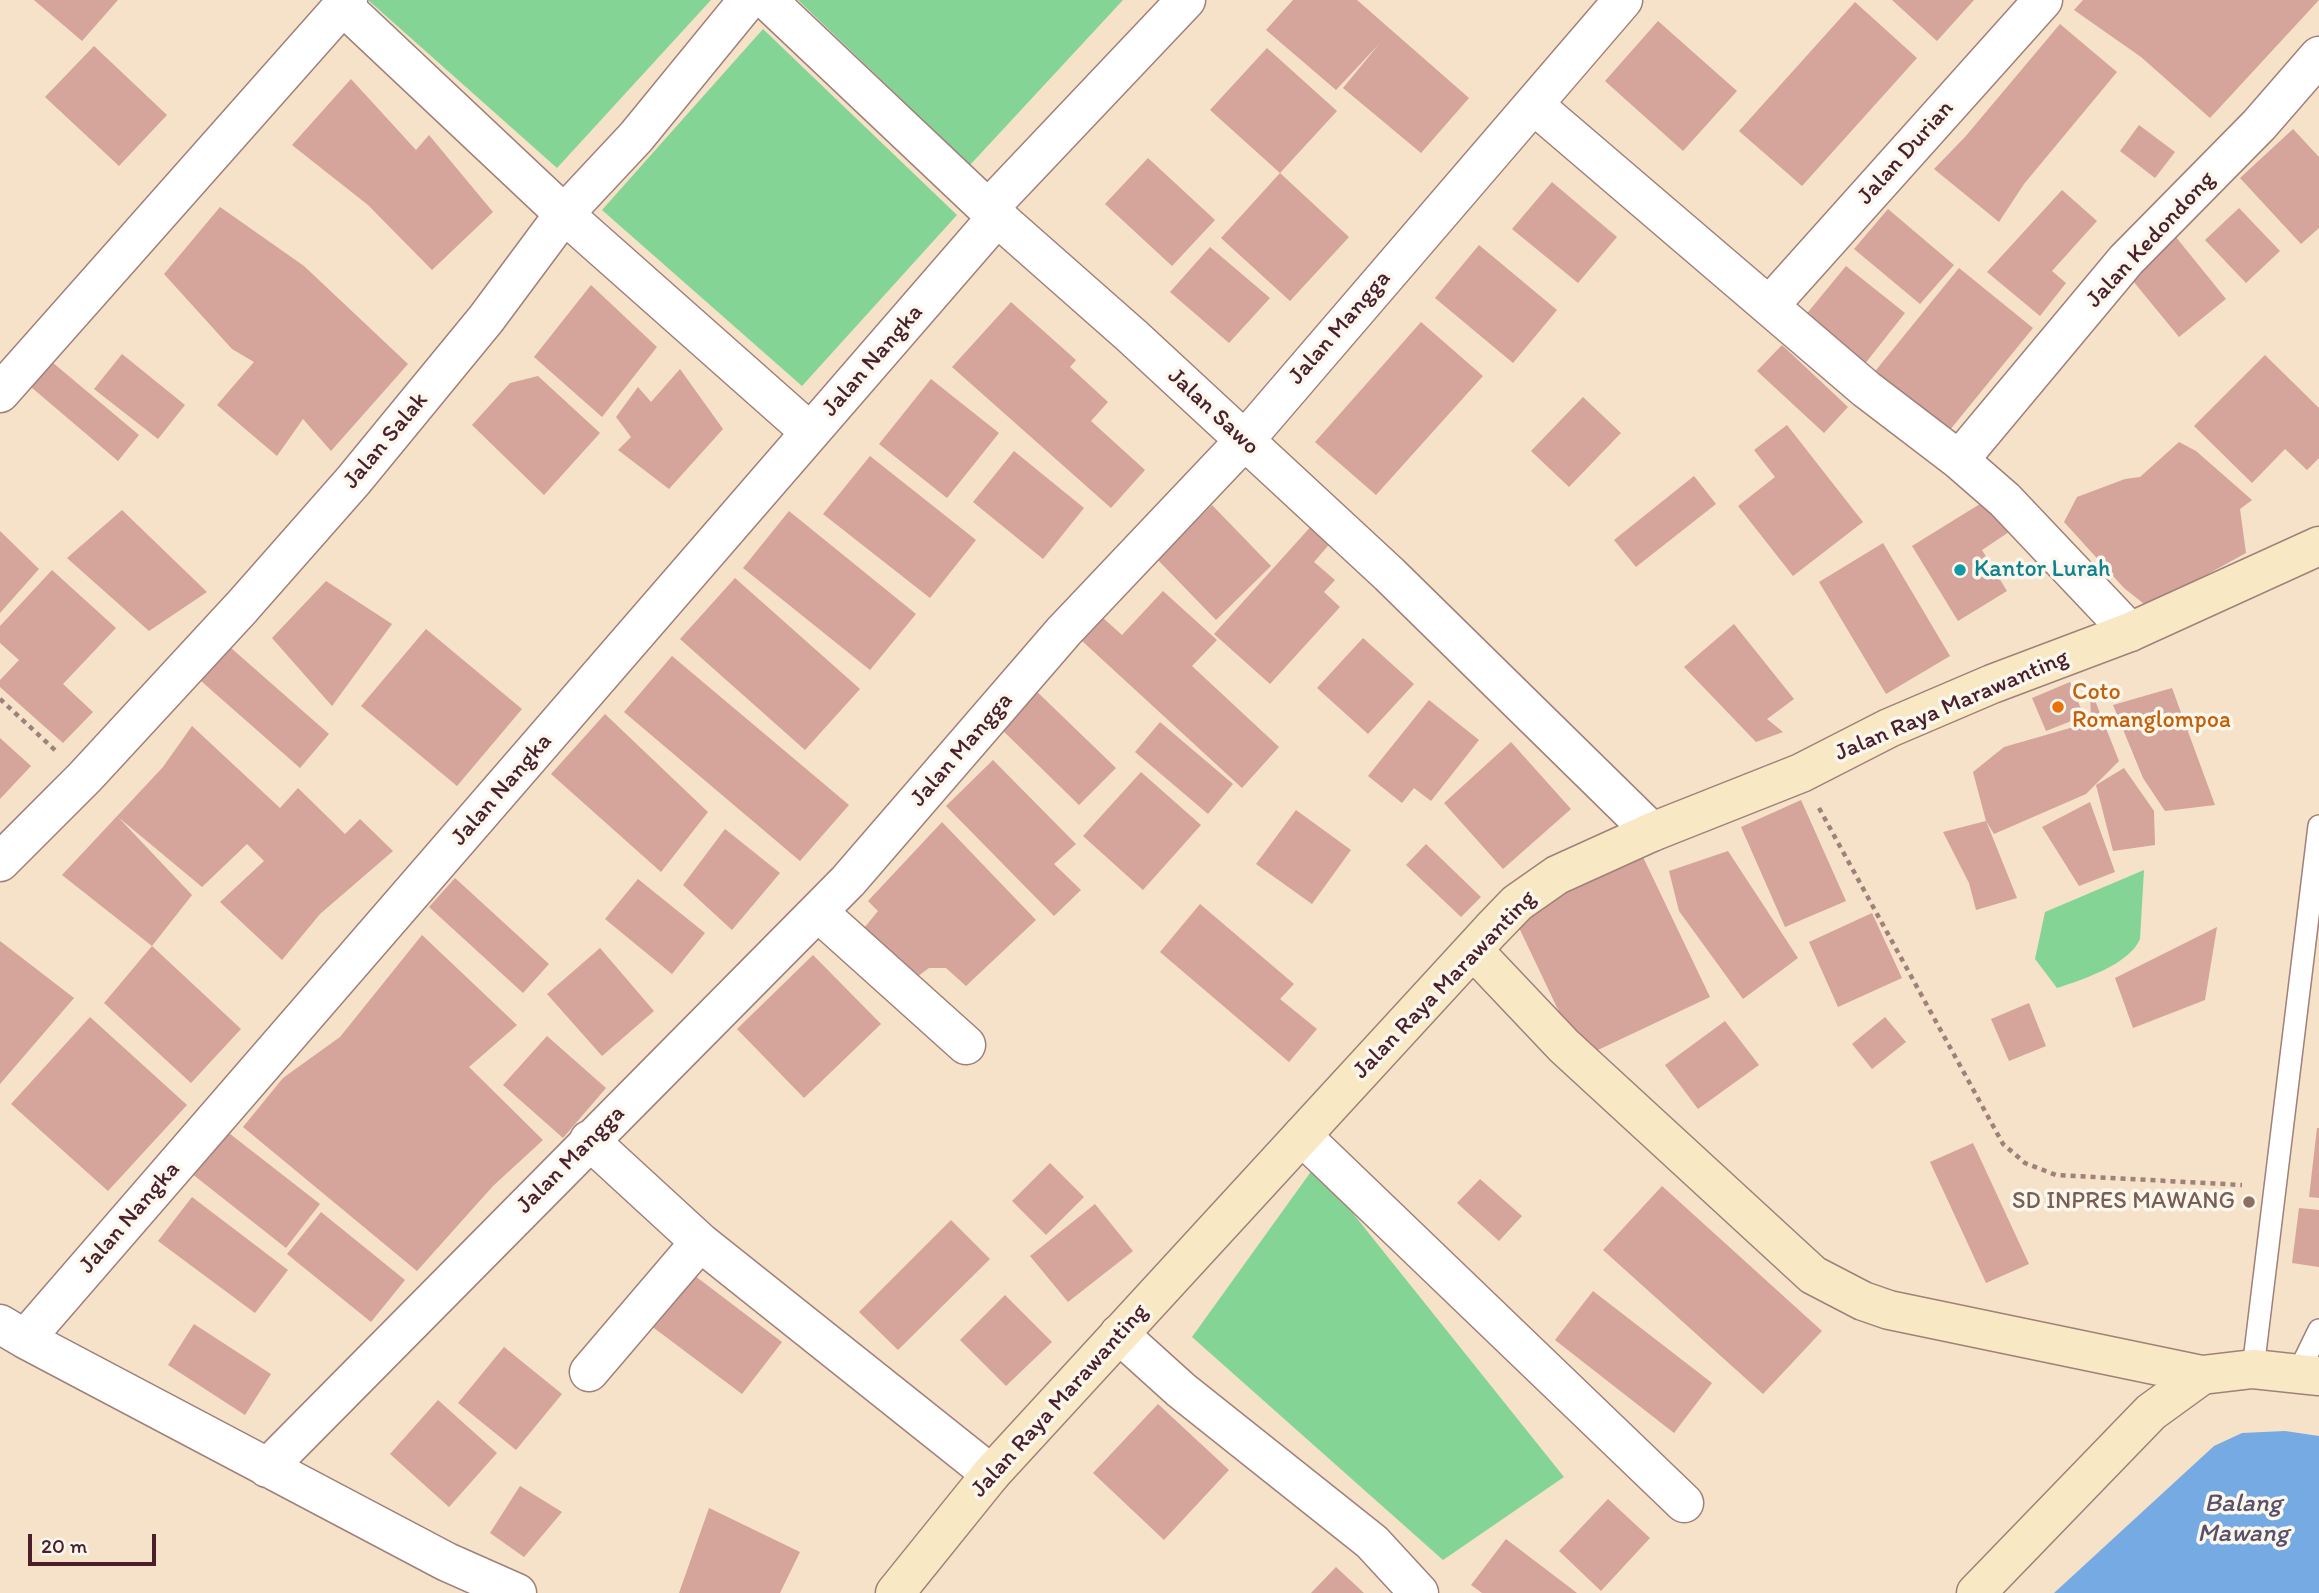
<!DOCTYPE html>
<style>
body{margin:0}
#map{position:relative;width:2319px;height:1593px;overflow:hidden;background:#f6e1c9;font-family:Itim,sans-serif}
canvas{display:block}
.scale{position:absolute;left:28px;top:1534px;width:128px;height:32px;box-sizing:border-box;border:4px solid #4a1f2b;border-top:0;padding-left:9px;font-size:21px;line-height:24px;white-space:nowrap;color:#4a1f2b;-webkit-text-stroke:5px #fbf7ec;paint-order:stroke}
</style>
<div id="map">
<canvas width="2319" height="1593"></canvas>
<div class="scale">20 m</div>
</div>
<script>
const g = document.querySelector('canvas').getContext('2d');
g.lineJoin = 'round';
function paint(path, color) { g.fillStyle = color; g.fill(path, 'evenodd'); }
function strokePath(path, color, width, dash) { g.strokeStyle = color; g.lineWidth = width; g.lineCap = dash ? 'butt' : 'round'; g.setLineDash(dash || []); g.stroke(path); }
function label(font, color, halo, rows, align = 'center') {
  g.font = font + ' Itim,sans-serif'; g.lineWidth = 7; g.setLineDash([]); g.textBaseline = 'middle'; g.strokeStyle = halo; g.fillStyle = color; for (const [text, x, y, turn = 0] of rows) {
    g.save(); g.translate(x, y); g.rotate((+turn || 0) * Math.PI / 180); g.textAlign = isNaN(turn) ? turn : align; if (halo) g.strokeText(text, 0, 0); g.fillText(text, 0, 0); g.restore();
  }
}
const green = new Path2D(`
 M 368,0 L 711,0 L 557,168 Z
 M 798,0 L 1123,0 L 970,165 Z
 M 763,29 L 957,215 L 802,386 L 602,210 Z
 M 2144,870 L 2140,939 C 2130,964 2082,980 2057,988 L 2035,959 L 2045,912 Z
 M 1315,1166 L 1564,1477 L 1443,1560 L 1192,1337 Z`);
const water = new Path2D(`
 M 2285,1431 L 2319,1436 L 2319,1593 L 2054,1593 L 2214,1446 L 2242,1433 Z`);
const building = new Path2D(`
 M 34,0 L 118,0 L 82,41 Z
 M 1293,0 L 1357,0 L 1469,98 L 1421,153 L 1343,88 L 1380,43 L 1336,90 L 1266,30 Z
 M 1892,0 L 1974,0 L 1937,41 Z
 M 2083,0 L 2319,0 L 2210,118 L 2141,57 L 2074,10 Z
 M 1855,2 L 1917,58 L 1802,186 L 1739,131 Z
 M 1658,21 L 1737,91 L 1683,151 L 1605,81 Z
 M 2060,24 L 2117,72 L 2024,184 L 1999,222 L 1934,169 L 1965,137 Z
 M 94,46 L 167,115 L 119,166 L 45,97 Z
 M 1267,48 L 1337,111 L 1280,173 L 1210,110 Z
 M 351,79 L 416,150 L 429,135 L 493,212 L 432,270 L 368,205 L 292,145 Z
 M 2139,125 L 2175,152 L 2155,178 L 2120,151 Z
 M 2293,129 L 2319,157 L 2319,228 L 2301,244 L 2240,178 Z
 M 1148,158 L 1215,220 L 1172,266 L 1105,204 Z
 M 1280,173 L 1349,237 L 1290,301 L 1221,238 Z
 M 1552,182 L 1617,237 L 1578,283 L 1512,229 Z
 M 2062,190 L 2097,221 L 2052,271 L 2066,283 L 2040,316 L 1987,272 Z
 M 220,207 L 304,266 L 408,364 L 331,451 L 303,419 L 277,456 L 217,405 L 254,362 L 232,349 L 164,274 Z
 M 2239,208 L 2280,251 L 2246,283 L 2205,240 Z
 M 1888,209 L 1954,265 L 1920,304 L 1854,249 Z
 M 2171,231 L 2226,299 L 2179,337 L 2124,270 Z
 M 1479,245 L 1557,310 L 1513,363 L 1435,298 Z
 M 1210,247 L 1270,298 L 1229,343 L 1170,292 Z
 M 1846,266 L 1905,313 L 1864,365 L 1804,317 Z
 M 1959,268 L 2033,328 L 1945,436 L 1872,375 Z
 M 591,285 L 657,347 L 602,417 L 534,357 Z
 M 1011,302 L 1076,360 L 1070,367 L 1108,402 L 1091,421 L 1145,470 L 1111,508 L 952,367 Z
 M 1421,322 L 1483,376 L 1376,495 L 1315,442 Z
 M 1782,345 L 1848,407 L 1824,433 L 1757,371 Z
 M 122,354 L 185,405 L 158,439 L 94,389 Z
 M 2265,355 L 2319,408 L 2319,458 L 2307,470 L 2285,449 L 2252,483 L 2194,426 Z
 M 52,362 L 139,435 L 118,461 L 31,387 Z
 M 680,369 L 723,429 L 669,489 L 618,450 L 631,437 L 616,417 L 638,387 L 651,402 Z
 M 538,376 L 600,433 L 544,495 L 472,425 L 510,383 Z
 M 931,379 L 999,433 L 947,498 L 879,444 Z
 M 1583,397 L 1621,433 L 1569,487 L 1531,451 Z
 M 1787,425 L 1863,522 L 1793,576 L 1738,506 L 1775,477 L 1754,450 Z
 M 2179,442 L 2196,451 L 2252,500 L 2240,509 L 2246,553 L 2148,607 L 2124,588 L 2064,522 L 2077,497 L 2125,479 L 2140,477 Z
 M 1014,451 L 1084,508 L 1043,559 L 973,502 Z
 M 870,456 L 976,540 L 930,598 L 823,514 Z
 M 1694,476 L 1716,504 L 1636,567 L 1614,540 Z
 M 1988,499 L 2009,532 L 1982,550 L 2007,591 L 1958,621 L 1912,546 Z
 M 1212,505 L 1271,566 L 1216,620 L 1157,559 Z
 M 122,510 L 207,592 L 149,631 L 67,558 Z
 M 789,511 L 916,614 L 870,670 L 743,568 Z
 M 1314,523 L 1333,540 L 1314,562 L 1335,580 L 1324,592 L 1340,607 L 1270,684 L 1214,634 Z
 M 0,531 L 39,569 L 0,613 Z
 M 1883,543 L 1950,656 L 1886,694 L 1819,582 Z
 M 52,570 L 116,628 L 63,684 L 93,712 L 63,743 L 0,687 L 0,680 L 19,660 L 0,643 L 0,626 Z
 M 735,578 L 860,689 L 805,750 L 680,639 Z
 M 326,581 L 392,624 L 332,706 L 272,638 Z
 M 1163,591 L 1217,640 L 1192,666 L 1279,747 L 1242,788 L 1081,640 L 1102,617 L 1122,635 Z
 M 1734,624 L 1794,699 L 1767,719 L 1783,732 L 1756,742 L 1684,667 Z
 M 426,629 L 522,709 L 457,786 L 361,706 Z
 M 1363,638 L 1414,684 L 1368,734 L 1317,688 Z
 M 231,648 L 329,734 L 300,768 L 201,681 Z
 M 672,656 L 849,805 L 800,861 L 624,712 Z
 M 2070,682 L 2084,716 L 2046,731 L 2032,698 Z
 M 1029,684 L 1116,768 L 1079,805 L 993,721 Z
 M 2090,688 L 2119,761 L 2086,794 L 1994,834 L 1986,821 L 2017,898 L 1976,910 L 1969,883 L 1943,832 L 1986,821 L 1973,772 L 2004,747 L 2091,722 Z
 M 2172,688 L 2215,805 L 2165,811 L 2143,778 L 2113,705 Z
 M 1429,700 L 1479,740 L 1431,801 L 1414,788 L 1402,803 L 1368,776 Z
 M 605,714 L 708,812 L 661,872 L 551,774 Z
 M 1160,722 L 1233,784 L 1208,814 L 1135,752 Z
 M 192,726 L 280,808 L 298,788 L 345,834 L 360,819 L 393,851 L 320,914 L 282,960 L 220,902 L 264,861 L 247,844 L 202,887 L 118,817 L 192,895 L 152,946 L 62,875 L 163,767 Z
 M 0,738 L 31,766 L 0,799 Z
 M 1511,742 L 1571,809 L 1503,869 L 1444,803 Z
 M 993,760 L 1076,844 L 1054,864 L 1081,890 L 1054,916 L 946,806 Z
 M 2124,768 L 2154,811 L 2155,845 L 2113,851 L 2096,785 Z
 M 1141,772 L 1201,825 L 1143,890 L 1083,836 Z
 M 1801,800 L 1846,901 L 1785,927 L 1741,827 Z
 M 2090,802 L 2115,872 L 2079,886 L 2042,827 Z
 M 1296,810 L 1351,850 L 1312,904 L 1256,864 Z
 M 942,822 L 1036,920 L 966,986 L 946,968 L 929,968 L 910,982 L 860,933 L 878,911 L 868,901 Z
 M 725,829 L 780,873 L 732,930 L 683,885 Z
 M 1426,844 L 1481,897 L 1461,917 L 1406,865 Z
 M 1728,851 L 1798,958 L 1743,999 L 1679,911 L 1669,871 Z
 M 1642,855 L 1710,997 L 1581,1058 L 1513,915 Z
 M 455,878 L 549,964 L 523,993 L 429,907 Z
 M 638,879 L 705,933 L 672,974 L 605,919 Z
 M 1200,904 L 1294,984 L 1280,999 L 1317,1029 L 1289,1062 L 1160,952 Z
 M 1872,913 L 1902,978 L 1838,1007 L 1809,942 Z
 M 2217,927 L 2205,1000 L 2133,1028 L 2115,978 Z
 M 422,935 L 517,1025 L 469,1067 L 543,1140 L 493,1186 L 417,1271 L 243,1127 L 283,1078 L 340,1037 Z
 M 0,941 L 74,998 L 0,1084 Z
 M 152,946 L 241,1029 L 191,1083 L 104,1003 Z
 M 600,948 L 654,1011 L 602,1056 L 547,994 Z
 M 813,955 L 881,1024 L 804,1098 L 737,1029 Z
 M 2029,1003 L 2046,1046 L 2009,1061 L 1991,1019 Z
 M 90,1017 L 187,1105 L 108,1191 L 11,1104 Z
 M 1885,1017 L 1906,1042 L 1872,1069 L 1852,1044 Z
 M 1725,1021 L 1759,1065 L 1698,1109 L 1665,1065 Z
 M 547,1036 L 606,1088 L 563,1138 L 503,1085 Z
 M 2317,1128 L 2319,1128 L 2319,1198 L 2309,1197 Z
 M 225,1130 L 320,1204 L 286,1248 L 191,1173 Z
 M 1973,1143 L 2029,1264 L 1986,1283 L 1930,1162 Z
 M 1050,1163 L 1084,1197 L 1046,1235 L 1012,1201 Z
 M 1480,1179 L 1522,1216 L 1499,1241 L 1457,1203 Z
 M 1662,1186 L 1822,1331 L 1763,1394 L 1603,1250 Z
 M 192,1197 L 288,1270 L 255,1313 L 158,1241 Z
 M 1095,1204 L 1133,1251 L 1068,1302 L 1030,1256 Z
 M 2299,1208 L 2319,1210 L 2319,1267 L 2292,1263 Z
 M 321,1212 L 405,1280 L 371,1322 L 287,1254 Z
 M 951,1220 L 990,1259 L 898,1350 L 859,1312 Z
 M 682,1266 L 782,1342 L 742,1394 L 642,1319 Z
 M 1593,1291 L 1712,1383 L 1674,1433 L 1555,1340 Z
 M 1005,1295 L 1052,1342 L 1006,1386 L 960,1340 Z
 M 194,1324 L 271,1374 L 245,1415 L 168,1365 Z
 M 504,1347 L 562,1394 L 516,1450 L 458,1403 Z
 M 438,1400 L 497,1453 L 449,1507 L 390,1454 Z
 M 1158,1404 L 1229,1470 L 1164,1540 L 1093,1473 Z
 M 520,1486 L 562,1512 L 524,1557 L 490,1533 Z
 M 1608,1499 L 1650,1538 L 1601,1591 L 1559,1551 Z
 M 709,1508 L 800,1552 L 780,1593 L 679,1593 Z
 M 1506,1539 L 1577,1593 L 1482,1593 L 1471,1585 Z
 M 1336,1567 L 1364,1593 L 1311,1593 Z`);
const path = new Path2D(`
 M 0,699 L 56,751
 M 1819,808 L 2003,1144 L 2025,1163 L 2056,1175 L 2242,1185`);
const lane = new Path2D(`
 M 2253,1369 L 2319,826
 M 2298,1373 L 2319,1330`);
const street = new Path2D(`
 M 767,0 L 988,209 L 1132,336 L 1389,574 L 1652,832
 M 343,6 L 564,214 L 810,432
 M 1534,105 L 1866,389 L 1959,460 L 2005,500 L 2130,632
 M 988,209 L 1186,0
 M 1769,306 L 2043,0
 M 0,393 L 348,0
 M 1959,460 L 2126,260 L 2259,125 L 2319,56
 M 0,862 L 85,777 L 242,607 L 353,481 L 486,319 L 564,214 L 636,137 L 748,0
 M 818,912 L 966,1045
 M 1302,1136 L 1684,1503
 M 589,1140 L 700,1242 L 991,1474
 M 0,1324 L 25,1339 L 997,217
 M 1119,1334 L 1181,1390 L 1372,1542 L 1419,1593
 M 25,1339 L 447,1562 L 517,1593
 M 589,1372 L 700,1242
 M 267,1468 L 848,881 L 1064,631 L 1244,441 L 1623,0`);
const secondary = new Path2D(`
 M 1474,951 L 1564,1046 L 1813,1275 L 1863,1301 L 1889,1310 L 2202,1375
 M 895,1593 L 991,1474 L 1491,930 L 1517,903 L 1557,875 L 1652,832 L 1801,773 L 1889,728 L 1992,684 L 2130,632 L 2319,546
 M 1976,1593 L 2151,1412 L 2202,1375 L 2253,1369 L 2319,1376`);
const markers = [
 [1960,570,7,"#0f9aa8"],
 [2058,707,7,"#e8710a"],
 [2249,1202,7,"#8d6e63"]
];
const streetNames = [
 ["Jalan Durian",1906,153,-48],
 ["Jalan Kedondong",2151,240,-47],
 ["Jalan Mangga",1340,328,-49],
 ["Jalan Nangka",873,361,-49],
 ["Jalan Sawo",1213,412,43],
 ["Jalan Salak",386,441,-50],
 ["Jalan Raya Marawanting",1952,706,-23],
 ["Jalan Mangga",962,750,-49],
 ["Jalan Nangka",502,790,-49],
 ["Jalan Raya Marawanting",1445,985,-46],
 ["Jalan Mangga",571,1160,-45],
 ["Jalan Nangka",130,1218,-49],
 ["Jalan Raya Marawanting",1060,1401,-48]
];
const cultureNames = [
 ["Kantor Lurah",1974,570]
];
const foodNames = [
 ["Coto",2072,693],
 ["Romanglompoa",2072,721]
];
const educationNames = [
 ["SD INPRES MAWANG",2235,1202]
];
const waterNames = [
 ["Balang",2243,1504],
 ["Mawang",2243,1534]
];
paint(green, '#84d595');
paint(water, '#75aae3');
paint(building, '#d5a49b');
strokePath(lane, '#a0807a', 24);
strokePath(street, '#a0807a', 41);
strokePath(secondary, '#a0807a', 41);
strokePath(path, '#a0807a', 4.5, [5, 5]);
strokePath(lane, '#fff', 21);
strokePath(street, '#fff', 38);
strokePath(secondary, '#f8e8c3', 38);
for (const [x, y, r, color] of markers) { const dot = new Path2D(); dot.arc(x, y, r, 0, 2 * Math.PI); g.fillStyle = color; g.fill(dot); strokePath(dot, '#fbf7ec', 2.5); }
label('24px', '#4a1f2b', '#fbf7ec', streetNames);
label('24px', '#0d838f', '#fbf7ec', cultureNames, 'left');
label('24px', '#c56008', '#fbf7ec', foodNames, 'left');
label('24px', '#785e54', '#fbf7ec', educationNames, 'right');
label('italic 26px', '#59506b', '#fbf7ec', waterNames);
</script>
